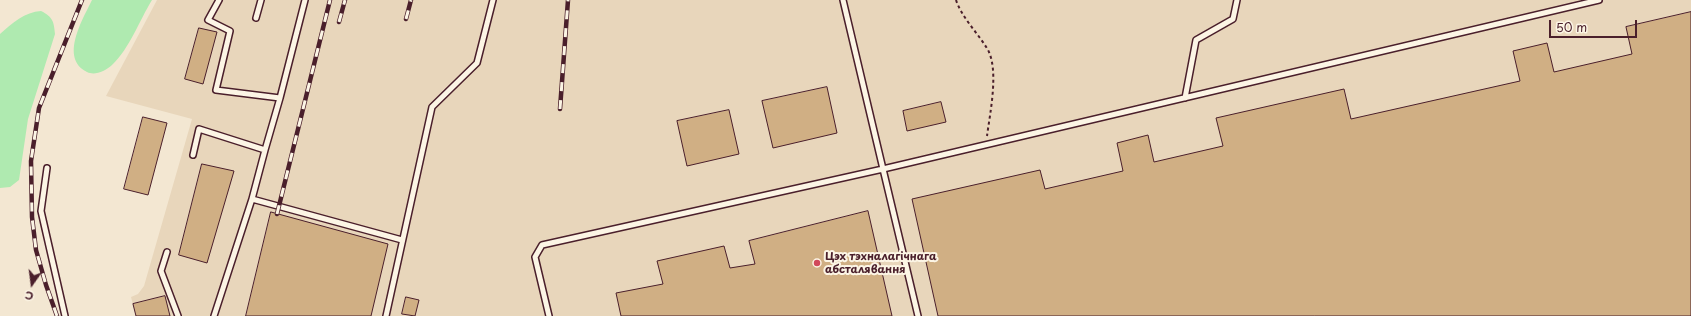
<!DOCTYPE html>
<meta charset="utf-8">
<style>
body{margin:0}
#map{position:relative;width:1691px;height:316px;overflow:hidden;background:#f3e7d2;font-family:"Playpen Sans",sans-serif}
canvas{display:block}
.north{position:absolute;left:12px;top:264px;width:40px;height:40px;-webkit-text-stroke:3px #fcf5e5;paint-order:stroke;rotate:194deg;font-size:11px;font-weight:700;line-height:16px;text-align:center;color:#4a1f2b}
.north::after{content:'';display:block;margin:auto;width:14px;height:18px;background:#4a1f2b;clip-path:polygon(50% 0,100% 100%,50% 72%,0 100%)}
.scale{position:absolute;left:1549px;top:20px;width:88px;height:18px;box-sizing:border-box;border:2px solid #4a1f2b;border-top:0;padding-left:5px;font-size:12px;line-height:14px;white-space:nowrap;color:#4a1f2b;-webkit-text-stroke:3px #fcf5e5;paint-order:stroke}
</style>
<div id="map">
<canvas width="1691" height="316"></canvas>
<div class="north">С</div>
<div class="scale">50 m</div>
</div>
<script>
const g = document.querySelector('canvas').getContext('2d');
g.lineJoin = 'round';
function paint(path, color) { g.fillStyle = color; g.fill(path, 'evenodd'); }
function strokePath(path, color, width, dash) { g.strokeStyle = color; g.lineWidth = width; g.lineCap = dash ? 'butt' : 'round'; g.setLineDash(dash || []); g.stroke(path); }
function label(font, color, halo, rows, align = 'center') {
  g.font = font + ' "Playpen Sans",sans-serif'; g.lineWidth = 4; g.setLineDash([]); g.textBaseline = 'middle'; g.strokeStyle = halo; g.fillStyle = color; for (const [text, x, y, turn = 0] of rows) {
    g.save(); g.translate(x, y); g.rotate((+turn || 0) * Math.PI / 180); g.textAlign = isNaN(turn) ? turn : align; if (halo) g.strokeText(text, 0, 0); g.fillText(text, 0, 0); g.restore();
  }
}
const built = new Path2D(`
 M 157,0 L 1691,0 L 1691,316 L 136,316 L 131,297 L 138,294 L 144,286 L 192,119 L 106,96 Z`);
const green = new Path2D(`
 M 92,0 L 152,0 C 139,21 130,48 112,65 C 105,71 95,76 87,72 C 59,58 83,19 92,0 Z
 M 41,11 C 53,17 54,22 55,34 L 28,119 L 19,180 L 10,187 L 0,188 L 0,34 C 12,23 25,12 41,11 Z`);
const building = new Path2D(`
 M 1691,12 L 1691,316 L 938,316 L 912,199 L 1040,170 L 1045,189 L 1123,171 L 1117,143 L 1148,135 L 1154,162 L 1223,146 L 1216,118 L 1344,89 L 1351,119 L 1520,81 L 1513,51 L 1547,43 L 1554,72 L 1632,54 L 1626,27 Z
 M 199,28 L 217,32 L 203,84 L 185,79 Z
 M 827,87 L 837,133 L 773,148 L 762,101 Z
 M 941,102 L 946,122 L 907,131 L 903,111 Z
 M 729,110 L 739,154 L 687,166 L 677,121 Z
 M 143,117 L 167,123 L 148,195 L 124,189 Z
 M 202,164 L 234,171 L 207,263 L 179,255 Z
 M 868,211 L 892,316 L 621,316 L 616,293 L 663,284 L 657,261 L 724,246 L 730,268 L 755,264 L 749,241 Z
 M 271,212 L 388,244 L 371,316 L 246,316 Z
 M 165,296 L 170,316 L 136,316 L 133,304 Z
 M 406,297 L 419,300 L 415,316 L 402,314 Z`);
const path = new Path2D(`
 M 956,0 C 962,18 978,33 988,50 C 999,71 990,113 987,136`);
const lane = new Path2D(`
 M 219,0 L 208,20 L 230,31 L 216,90 L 280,98 L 305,0
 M 256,18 L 261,0
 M 1185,98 L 1196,40 L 1233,19 L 1237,0
 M 265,150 L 252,199 L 402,240
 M 193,155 L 199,129 L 265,150 L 280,98
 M 47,168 L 41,211 L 65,316
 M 167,252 L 161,271 L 178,316
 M 214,316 L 252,199
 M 386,316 L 432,107 L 477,63 L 493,0
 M 549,316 L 535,257 L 542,245 L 883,169 L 843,0
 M 918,316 L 883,169 L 1599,0`);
const rail = new Path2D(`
 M 406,19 L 411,0
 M 339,22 L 345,0
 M 560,109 L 568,0
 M 277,214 L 330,0
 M 57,316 L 46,285 L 36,250 L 32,217 L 31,161 L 39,108 L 82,0`);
const markers = [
 [817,263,4,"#d1495b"]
];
const poiNames = [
 ["Цэх тэхналагічнага",825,257],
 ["абсталявання",825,270]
];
paint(built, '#e8d6bb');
paint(green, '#afeab0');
paint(building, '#d0af84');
strokePath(building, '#4a1f2b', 1);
strokePath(lane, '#4a1f2b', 8);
strokePath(path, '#4a1f2b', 2, [3, 3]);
strokePath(lane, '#fcf5e5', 5);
strokePath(rail, '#4a1f2b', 4.5);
strokePath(rail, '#fcf5e5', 3, [9]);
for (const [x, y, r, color] of markers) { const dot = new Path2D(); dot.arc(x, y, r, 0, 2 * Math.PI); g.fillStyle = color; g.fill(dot); strokePath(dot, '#fcf5e5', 1.5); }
label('bold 11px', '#4a1f2b', '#fcf5e5', poiNames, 'left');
</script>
